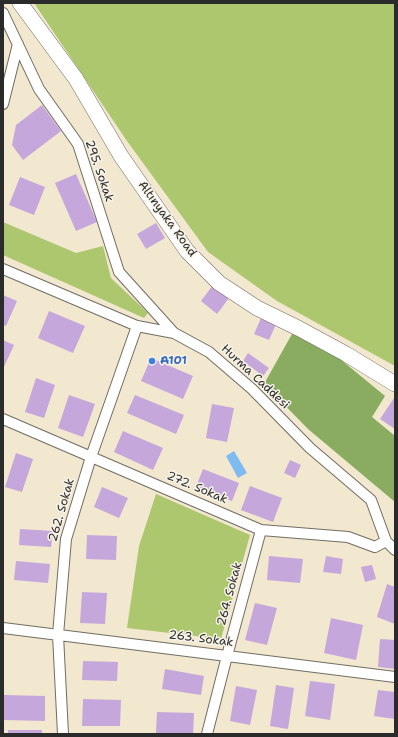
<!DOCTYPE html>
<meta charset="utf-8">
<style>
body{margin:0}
#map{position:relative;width:398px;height:737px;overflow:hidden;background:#f2e7cf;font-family:"Shantell Sans",sans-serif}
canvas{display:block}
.frame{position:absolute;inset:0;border:4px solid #2b2b2b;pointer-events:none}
</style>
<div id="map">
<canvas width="398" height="737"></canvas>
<div class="frame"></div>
</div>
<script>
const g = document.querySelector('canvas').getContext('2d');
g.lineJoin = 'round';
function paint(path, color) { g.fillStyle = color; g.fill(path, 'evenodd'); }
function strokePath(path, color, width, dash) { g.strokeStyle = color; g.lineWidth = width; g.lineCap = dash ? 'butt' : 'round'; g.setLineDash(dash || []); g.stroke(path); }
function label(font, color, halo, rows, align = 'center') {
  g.font = font + ' "Shantell Sans",sans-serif'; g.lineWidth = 3; g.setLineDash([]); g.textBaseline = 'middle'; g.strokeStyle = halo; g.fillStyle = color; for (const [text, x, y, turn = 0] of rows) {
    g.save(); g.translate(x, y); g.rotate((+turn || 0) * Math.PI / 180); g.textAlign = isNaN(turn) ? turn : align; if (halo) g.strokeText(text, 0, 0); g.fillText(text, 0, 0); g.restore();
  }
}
const green = new Path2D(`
 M 34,3 L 395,3 L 395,366 L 277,301 L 208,252 L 127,141 Z
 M 3,222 L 76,253 L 103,246 L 111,278 L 148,313 L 144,318 L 3,255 Z
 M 156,494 L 250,535 L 221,639 L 127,628 L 139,546 Z`);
const forest = new Path2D(`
 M 292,334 L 323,345 L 385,396 L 372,417 L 395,436 L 395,502 L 308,429 L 264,384 Z`);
const water = new Path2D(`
 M 234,451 L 247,473 L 238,478 L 226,456 Z`);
const building = new Path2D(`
 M 42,105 L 61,131 L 23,160 L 12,145 L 16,125 Z
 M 76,174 L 97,222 L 76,231 L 55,183 Z
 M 20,177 L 45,187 L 34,215 L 9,205 Z
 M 156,223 L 165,238 L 146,249 L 137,234 Z
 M 213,285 L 229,298 L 217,314 L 201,301 Z
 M 3,295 L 17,301 L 6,326 L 3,325 Z
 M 49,311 L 85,326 L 73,353 L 38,338 Z
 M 261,318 L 276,324 L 269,340 L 254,334 Z
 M 3,340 L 14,345 L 3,369 Z
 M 248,353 L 269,368 L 263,376 L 243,361 Z
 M 151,358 L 193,376 L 183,399 L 141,381 Z
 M 36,378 L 55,385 L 44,418 L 25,412 Z
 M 69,395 L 95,404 L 83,437 L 58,428 Z
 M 135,395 L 184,415 L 176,434 L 127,413 Z
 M 394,398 L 395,398 L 395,429 L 380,419 Z
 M 212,404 L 234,408 L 227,442 L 206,438 Z
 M 123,431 L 163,448 L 153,470 L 114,452 Z
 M 16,453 L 33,459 L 22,492 L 5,487 Z
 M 290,460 L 301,465 L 295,478 L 284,473 Z
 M 203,469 L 239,483 L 232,501 L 196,487 Z
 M 250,486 L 282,498 L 273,522 L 241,510 Z
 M 102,487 L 128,498 L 119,518 L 94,507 Z
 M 20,529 L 53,531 L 51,547 L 19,545 Z
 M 87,535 L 117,536 L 116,560 L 86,559 Z
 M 269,556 L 303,559 L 300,583 L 267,580 Z
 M 326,556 L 343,559 L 341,574 L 323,572 Z
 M 16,561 L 50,564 L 48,583 L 14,580 Z
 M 372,565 L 376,579 L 365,582 L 361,567 Z
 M 387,584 L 395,587 L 395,624 L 377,617 Z
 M 82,592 L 107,593 L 105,624 L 80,623 Z
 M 255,603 L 277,608 L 267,645 L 245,640 Z
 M 331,618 L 363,625 L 356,660 L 324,653 Z
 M 380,639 L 395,640 L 395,669 L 378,667 Z
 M 83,661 L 118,662 L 117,681 L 82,680 Z
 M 165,669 L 204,676 L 201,695 L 162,689 Z
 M 310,681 L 335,684 L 330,720 L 305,716 Z
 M 276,685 L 294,688 L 288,729 L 270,726 Z
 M 236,686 L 257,690 L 250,725 L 230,721 Z
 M 378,690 L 395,692 L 395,719 L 374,716 Z
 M 4,695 L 45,696 L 45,721 L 4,720 Z
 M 83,699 L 121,700 L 120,726 L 82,726 Z
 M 157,712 L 194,713 L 193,734 L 156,733 Z
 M 8,730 L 42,730 L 42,734 L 8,734 Z`);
const minor = new Path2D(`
 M 3,13 L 39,89 L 78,144 L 119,272 L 174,333
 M 3,104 L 18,44
 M 3,269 L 137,326 L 174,333 L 209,352 L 252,389 L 310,448 L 371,500 L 386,541 L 395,550
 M 3,419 L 261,530 L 348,537 L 375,547 L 386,541
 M 3,628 L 395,677
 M 63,734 L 58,635 L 66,539 L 91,457 L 137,326
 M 207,734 L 227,656 L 261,530`);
const secondary = new Path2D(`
 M 20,3 L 76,79 L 121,156 L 187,251 L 219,283 L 257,308 L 298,328 L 346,354 L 395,384`);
const markers = [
 [152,361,4,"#3f7fe0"]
];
const streetNames = [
 ["295. Sokak",99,171,71],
 ["Altınyaka Road",167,219,54],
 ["Hurma Caddesi",255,377,43],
 ["272. Sokak",197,488,23],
 ["262. Sokak",62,510,-74],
 ["264. Sokak",230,594,-75],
 ["263. Sokak",201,639,7]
];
const shopNames = [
 ["A101",160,361]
];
paint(green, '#acc76e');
paint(forest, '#89ac61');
paint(water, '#7ebbf0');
paint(building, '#c6a7dc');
strokePath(minor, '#716d64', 12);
strokePath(secondary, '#716d64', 16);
strokePath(minor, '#fff', 10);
strokePath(secondary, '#fff', 15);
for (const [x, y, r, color] of markers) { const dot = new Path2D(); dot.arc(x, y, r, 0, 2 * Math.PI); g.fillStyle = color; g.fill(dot); strokePath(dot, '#f7f3e8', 1.5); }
label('12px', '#2b2b2b', '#f7f3e8', streetNames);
label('bold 12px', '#366cbe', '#f7f3e8', shopNames, 'left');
</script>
